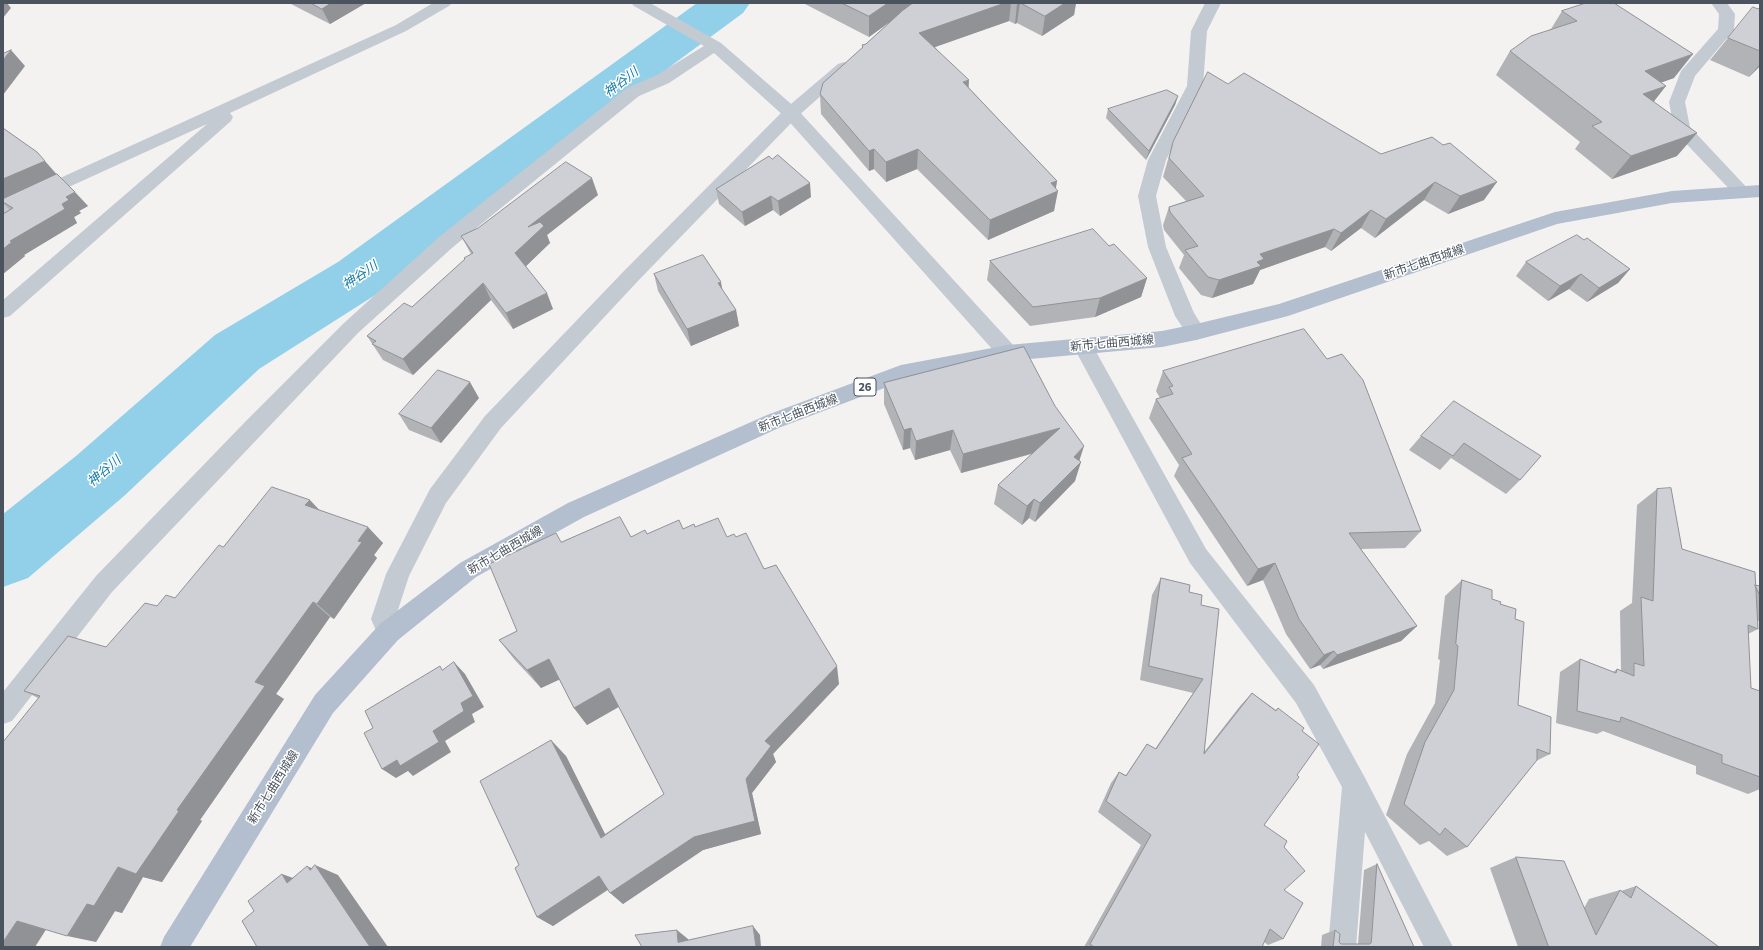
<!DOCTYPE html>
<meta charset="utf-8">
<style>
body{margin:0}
#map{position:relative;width:1763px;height:950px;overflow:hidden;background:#f3f2f1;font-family:Commissioner,sans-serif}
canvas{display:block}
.frame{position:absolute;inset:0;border:4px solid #4a535e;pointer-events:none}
</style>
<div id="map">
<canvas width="1763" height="950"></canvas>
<div class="frame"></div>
</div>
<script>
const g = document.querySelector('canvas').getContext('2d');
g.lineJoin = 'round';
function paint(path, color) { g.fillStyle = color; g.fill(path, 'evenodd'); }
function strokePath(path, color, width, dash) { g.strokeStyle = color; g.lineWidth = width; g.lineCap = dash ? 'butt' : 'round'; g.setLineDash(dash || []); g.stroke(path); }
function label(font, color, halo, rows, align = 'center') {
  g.font = font + ' Commissioner,"Noto Sans JP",sans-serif'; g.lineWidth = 3; g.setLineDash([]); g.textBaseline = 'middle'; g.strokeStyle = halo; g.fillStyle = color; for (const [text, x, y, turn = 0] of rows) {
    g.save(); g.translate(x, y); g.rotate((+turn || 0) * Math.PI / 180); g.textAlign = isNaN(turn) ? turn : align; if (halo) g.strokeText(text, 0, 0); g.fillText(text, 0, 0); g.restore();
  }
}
const river = new Path2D(`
 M 697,3 L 750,3 L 743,13 L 675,63 L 380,292 L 259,369 L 124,496 L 28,578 L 3,587 L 3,514 L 76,456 L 215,335 L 338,262 Z`);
const minor = new Path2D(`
 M 433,3 L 452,3 L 449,6 L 406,31 L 230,113 L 233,117 L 231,121 L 10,316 L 3,318 L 3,300 L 207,124 L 3,217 L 3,204 L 396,25 Z
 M 631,3 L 650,3 L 721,43 L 797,109 L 1015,347 L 1018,353 L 1015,359 L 1008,361 L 1001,359 L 785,117 L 714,53 L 669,83 L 639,96 L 453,247 L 358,333 L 112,592 L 12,721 L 3,724 L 3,692 L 96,576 L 245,422 L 344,323 L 439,237 L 627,88 L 657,75 L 704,46 L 634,6 Z
 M 1205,3 L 1221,3 L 1207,31 L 1203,86 L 1166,160 L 1156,196 L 1166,247 L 1194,313 L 1206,332 L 1203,337 L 1196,340 L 1189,337 L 1175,316 L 1148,247 L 1138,196 L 1148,160 L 1187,86 L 1191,31 Z
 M 1711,3 L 1727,3 L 1735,14 L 1734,30 L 1695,76 L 1685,102 L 1690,127 L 1751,192 L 1748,196 L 1742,198 L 1736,196 L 1676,133 L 1674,129 L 1669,102 L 1681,71 L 1718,29 L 1719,14 Z
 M 1083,338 L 1090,341 L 1206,549 L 1314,685 L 1364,776 L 1453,947 L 1424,947 L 1365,832 L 1356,947 L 1328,947 L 1342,787 L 1296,703 L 1190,563 L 1073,346 L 1076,341 Z`);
const tertiary = new Path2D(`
 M 844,62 L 850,64 L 852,67 L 850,70 L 797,117 L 637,282 L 501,428 L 446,503 L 409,576 L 395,619 L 401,632 L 398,640 L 389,643 L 380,640 L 371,619 L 386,574 L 430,489 L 485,416 L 623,272 L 785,109 L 838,64 Z`);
const primary = new Path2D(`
 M 1760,185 L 1760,197 L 1672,203 L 1557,224 L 1288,316 L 1196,340 L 1162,347 L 1008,361 L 903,381 L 781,427 L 584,517 L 476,577 L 398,640 L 333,713 L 190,947 L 160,947 L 164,937 L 315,695 L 380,624 L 460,563 L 568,503 L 767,415 L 901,365 L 1008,345 L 1162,331 L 1196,324 L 1279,304 L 1555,212 L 1672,191 Z`);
const wall = new Path2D(`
 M 289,3 L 366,3 L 330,24 Z
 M 805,3 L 1076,3 L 1074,15 L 1042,36 L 1017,23 L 1015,24 L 1009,21 L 935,47 L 969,88 L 1057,181 L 1056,188 L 1054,211 L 988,240 L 917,169 L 886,182 L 874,169 L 869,171 L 821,114 L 820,94 L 862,48 L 862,45 L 866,44 L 891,21 L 869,37 L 805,4 Z
 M 1760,7 L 1760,66 L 1749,77 L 1710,60 L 1728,38 Z
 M 1562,11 L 1674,78 L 1661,82 L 1654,102 L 1677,156 L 1612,179 L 1575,149 L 1580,142 L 1496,75 L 1510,51 L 1551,29 Z
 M 1228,84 L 1381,154 L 1484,200 L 1448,214 L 1424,200 L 1375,238 L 1361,228 L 1331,251 L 1325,247 L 1260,270 L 1253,284 L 1212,298 L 1201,295 L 1179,268 L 1184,255 L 1164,230 L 1163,225 L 1169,207 L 1186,201 L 1163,177 L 1173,142 Z
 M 1178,96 L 1175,105 L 1146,160 L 1106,118 L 1108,109 Z
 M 3,128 L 57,175 L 88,206 L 79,211 L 81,213 L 74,217 L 77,223 L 24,255 L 25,256 L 3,274 L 10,210 L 3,203 Z
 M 716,189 L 811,197 L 780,216 L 773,210 L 745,226 L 719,204 Z
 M 598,195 L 547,235 L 550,243 L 526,266 L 553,309 L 513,329 L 491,300 L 413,375 L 383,360 L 367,336 L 412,307 L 471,254 L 461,236 Z
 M 1584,240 L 1630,269 L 1618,283 L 1587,302 L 1569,289 L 1548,301 L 1516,276 L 1526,262 Z
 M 1109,246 L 1147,278 L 1141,297 L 1095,317 L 1030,326 L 987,280 L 990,261 Z
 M 654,274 L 723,291 L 736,310 L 739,326 L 691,346 L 658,291 Z
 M 1163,371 L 1421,531 L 1405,548 L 1361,549 L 1417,626 L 1401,641 L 1323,669 L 1320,665 L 1310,669 L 1286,634 L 1263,580 L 1247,586 L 1174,476 L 1179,465 L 1149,418 L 1156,399 L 1160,398 L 1156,391 Z
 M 884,383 L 1079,461 L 1075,481 L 1035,522 L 1029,518 L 1022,525 L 994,504 L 998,485 L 1032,454 L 961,473 L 950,450 L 915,460 L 910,448 L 903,450 L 884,404 Z
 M 479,398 L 441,443 L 409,430 L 399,414 Z
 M 1454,401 L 1520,480 L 1506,494 L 1451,458 L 1440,470 L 1409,450 L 1421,436 Z
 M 1657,489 L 1682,549 L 1755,585 L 1760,586 L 1760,624 L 1757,618 L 1758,629 L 1748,634 L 1751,688 L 1760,691 L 1760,789 L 1748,794 L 1696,774 L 1696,766 L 1603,731 L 1597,734 L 1556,723 L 1560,672 L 1580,659 L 1613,672 L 1617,669 L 1621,671 L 1620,611 L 1632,603 L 1637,505 Z
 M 320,510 L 383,543 L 374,555 L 377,558 L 334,619 L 330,617 L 276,694 L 284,699 L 200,820 L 202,821 L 162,882 L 143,877 L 122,913 L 115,911 L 96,942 L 38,698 L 24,691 L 106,647 L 157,606 L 175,598 L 223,547 Z
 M 695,527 L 727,537 L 736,537 L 764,569 L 839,684 L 773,754 L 776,762 L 752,793 L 761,834 L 703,850 L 623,904 L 608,890 L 553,926 L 537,917 L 519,865 L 566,756 L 605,834 L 664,794 L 619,707 L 587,725 L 574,708 L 559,679 L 541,688 L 514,659 L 499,640 L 517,631 L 561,542 L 631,537 L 647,534 L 683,529 Z
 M 1161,578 L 1189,592 L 1201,605 L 1205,751 L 1240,706 L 1252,693 L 1276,710 L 1278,708 L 1302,731 L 1297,775 L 1264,825 L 1284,847 L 1284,890 L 1283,939 L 1268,945 L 1264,942 L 1262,947 L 1084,947 L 1141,845 L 1098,812 L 1111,783 L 1119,772 L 1126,775 L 1147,744 L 1155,749 L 1193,693 L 1140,680 L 1152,595 Z
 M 1462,580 L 1500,604 L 1515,619 L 1518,705 L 1550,754 L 1536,761 L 1467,847 L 1447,856 L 1429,841 L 1420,845 L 1386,815 L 1407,754 L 1435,703 L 1440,660 L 1438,659 L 1445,596 Z
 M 1516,857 L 1584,908 L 1589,899 L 1620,890 L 1621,891 L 1636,886 L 1719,947 L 1518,947 L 1490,868 Z
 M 1377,864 L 1414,947 L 1321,947 L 1322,935 L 1335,930 L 1339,942 L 1341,944 L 1358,944 L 1364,870 Z`);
const shadedWall = new Path2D(`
 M 3,3 L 7,3 L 11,8 L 3,18 Z
 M 331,3 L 366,3 L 330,24 L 322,9 Z
 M 888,3 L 916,3 L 869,37 L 869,16 Z
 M 1005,3 L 1011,3 L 1009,21 L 918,53 L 919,33 Z
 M 1019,3 L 1020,3 L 1017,23 L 1015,24 L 1017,4 Z
 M 1065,3 L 1076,3 L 1074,15 L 1042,36 L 1045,16 Z
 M 11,50 L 25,66 L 3,95 L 3,60 Z
 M 1693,54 L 1674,78 L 1627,95 L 1645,71 Z
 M 1760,64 L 1760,66 L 1749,77 Z
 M 969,80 L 968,100 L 963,82 Z
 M 1666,86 L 1648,109 L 1643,94 Z
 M 1178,96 L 1175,105 L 1146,160 L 1149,151 Z
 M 1697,133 L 1677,156 L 1612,179 L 1631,156 Z
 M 874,149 L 874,169 L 869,171 L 869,151 Z
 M 918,149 L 917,169 L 886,182 L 886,162 Z
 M 45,161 L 59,177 L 3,202 L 3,179 Z
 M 592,178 L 598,195 L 547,235 L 550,243 L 522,270 L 515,253 L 528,227 Z
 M 1057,181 L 1055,192 L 1058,191 L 1054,211 L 988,240 L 990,220 L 1051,183 Z
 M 1435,182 L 1424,200 L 1375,238 L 1386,219 Z
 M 1497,182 L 1484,200 L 1448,214 L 1460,196 Z
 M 810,183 L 811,197 L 780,216 L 778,201 Z
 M 75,192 L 88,206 L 79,211 L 81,213 L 74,217 L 77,223 L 24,255 L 25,256 L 3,274 L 3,249 L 10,241 L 66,197 Z
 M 771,196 L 773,210 L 745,226 L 742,212 Z
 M 1371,210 L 1361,228 L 1331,251 L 1341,233 Z
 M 1334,229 L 1325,247 L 1260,270 L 1253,284 L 1212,298 L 1219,280 L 1260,254 Z
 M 1630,269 L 1618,283 L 1587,302 L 1599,288 Z
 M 1581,274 L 1569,289 L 1548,301 L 1560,286 Z
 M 1147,278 L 1141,297 L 1095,317 L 1100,298 Z
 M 721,282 L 724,299 L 718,283 Z
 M 483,283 L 491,300 L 413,375 L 403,359 Z
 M 547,293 L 553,309 L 513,329 L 506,313 Z
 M 736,310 L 739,326 L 691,346 L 687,329 Z
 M 470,382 L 479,398 L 441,443 L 431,428 Z
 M 911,428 L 910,448 L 903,450 L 904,430 Z
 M 1060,428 L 1055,447 L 961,473 L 963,454 Z
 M 953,430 L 950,450 L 915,460 L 916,441 Z
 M 1084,446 L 1078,465 L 1081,462 L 1075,481 L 1035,522 L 1040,503 L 1074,457 Z
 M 1034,499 L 1029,518 L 1022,525 L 1027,506 Z
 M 310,500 L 325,516 L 305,505 Z
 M 368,527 L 383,543 L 374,555 L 377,558 L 334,619 L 317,604 L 358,541 Z
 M 1275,563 L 1263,580 L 1247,586 L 1258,569 Z
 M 313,602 L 330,617 L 276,694 L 284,699 L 200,820 L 202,821 L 162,882 L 143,877 L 122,913 L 115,911 L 96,942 L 67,936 L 87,904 L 118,867 L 177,810 L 255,682 Z
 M 1417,626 L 1401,641 L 1323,669 L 1337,655 Z
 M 1334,651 L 1320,665 L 1310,669 L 1324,655 Z
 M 549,659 L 563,678 L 541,688 L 527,670 Z
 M 454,662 L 465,674 L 484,707 L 472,714 L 475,722 L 445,741 L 451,752 L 413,776 L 408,771 L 396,778 L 382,769 L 433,731 L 461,703 Z
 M 837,666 L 839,684 L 773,754 L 776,762 L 752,793 L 761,834 L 703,850 L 623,904 L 610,893 L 765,741 Z
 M 609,688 L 620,706 L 587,725 L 574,708 Z
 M 551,740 L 566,756 L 613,850 L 601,838 Z
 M 315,865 L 338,875 L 388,947 L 370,947 L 307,866 L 320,872 Z
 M 282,874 L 307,883 L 287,883 Z
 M 599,876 L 613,886 L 553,926 L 537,917 Z
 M 17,921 L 47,928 L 35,947 L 3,947 L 3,942 Z
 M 753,926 L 760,935 L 761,947 L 756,947 Z
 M 677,930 L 688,939 L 689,947 L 678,942 Z`);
const building = new Path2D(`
 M 311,3 L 331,3 L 322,9 Z
 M 842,3 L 888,3 L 869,16 Z
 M 913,3 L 1005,3 L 919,33 L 969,80 L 963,82 L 1057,181 L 1051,183 L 1058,191 L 990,220 L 918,149 L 886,162 L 874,149 L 869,151 L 820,94 L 823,83 L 863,47 L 862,45 L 866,44 L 902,11 Z
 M 1021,3 L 1065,3 L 1045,16 Z
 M 1586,3 L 1614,3 L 1693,54 L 1645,71 L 1666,86 L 1643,94 L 1697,133 L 1631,156 L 1592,126 L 1602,122 L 1510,51 L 1531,36 L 1577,21 L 1562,11 Z
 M 1753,7 L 1758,9 L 1760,7 L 1760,51 L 1728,38 Z
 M 11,50 L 3,60 L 3,54 Z
 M 1208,72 L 1228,84 L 1244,73 L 1381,154 L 1432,137 L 1443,145 L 1450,143 L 1497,182 L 1460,196 L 1435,182 L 1386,219 L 1371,210 L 1341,233 L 1334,229 L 1260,254 L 1264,259 L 1257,262 L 1261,266 L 1219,280 L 1208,277 L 1185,250 L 1198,246 L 1170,212 L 1169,207 L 1204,196 L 1169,158 L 1173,142 Z
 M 1167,90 L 1178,96 L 1149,151 L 1108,109 Z
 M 3,128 L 37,152 L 45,161 L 3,179 Z
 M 778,155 L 810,183 L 778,201 L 771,196 L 742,212 L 716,189 L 769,156 L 772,159 Z
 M 566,162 L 592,178 L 528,227 L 540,222 L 544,226 L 515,253 L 547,293 L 506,313 L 483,283 L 403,359 L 372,344 L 376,341 L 367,336 L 404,303 L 412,307 L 465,259 L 464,258 L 473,253 L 461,236 L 478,228 Z
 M 57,174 L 75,192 L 66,197 L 69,200 L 62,204 L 65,209 L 10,241 L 12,242 L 3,249 L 3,214 L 13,208 L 3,202 L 3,199 Z
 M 1093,229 L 1109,246 L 1114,244 L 1147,278 L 1100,298 L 1033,307 L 990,261 Z
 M 1577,235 L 1584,240 L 1587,238 L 1630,269 L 1599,288 L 1581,274 L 1560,286 L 1526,262 Z
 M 703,255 L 721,282 L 718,283 L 736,310 L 687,329 L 654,274 Z
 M 1304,329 L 1327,359 L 1342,354 L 1363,380 L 1421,531 L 1349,533 L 1417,626 L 1337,655 L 1334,651 L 1324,655 L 1299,619 L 1275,563 L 1258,569 L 1182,458 L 1192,454 L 1156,399 L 1173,394 L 1169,387 L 1173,386 L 1163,371 Z
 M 1024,347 L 1055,406 L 1084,446 L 1074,457 L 1081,462 L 1040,503 L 1034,499 L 1027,506 L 998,485 L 1060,428 L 963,454 L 953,430 L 916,441 L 911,428 L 904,430 L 884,383 Z
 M 438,370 L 470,382 L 431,428 L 399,414 Z
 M 1454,401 L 1541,456 L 1520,480 L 1464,443 L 1453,456 L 1421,436 Z
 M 272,487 L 310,500 L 305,505 L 368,527 L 358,541 L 362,542 L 317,604 L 313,602 L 255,682 L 265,686 L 177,810 L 179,811 L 136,874 L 118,867 L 94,906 L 87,904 L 67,936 L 17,921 L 3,942 L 3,742 L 40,696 L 24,691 L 68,636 L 106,647 L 145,603 L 157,606 L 166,595 L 175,598 L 219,545 L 223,547 Z
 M 1671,488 L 1682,549 L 1755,572 L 1758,629 L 1748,625 L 1751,688 L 1760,691 L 1760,777 L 1722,763 L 1722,755 L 1621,717 L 1620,722 L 1577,711 L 1580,659 L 1616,673 L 1617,669 L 1634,676 L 1634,663 L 1644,666 L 1641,597 L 1653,601 L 1657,489 Z
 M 620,517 L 631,537 L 645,530 L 647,534 L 679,520 L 683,529 L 694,524 L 695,527 L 718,518 L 727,537 L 734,534 L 736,537 L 746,533 L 764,569 L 776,565 L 837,666 L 765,741 L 771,746 L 746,779 L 755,821 L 694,837 L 610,893 L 599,876 L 537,917 L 515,868 L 519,865 L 480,781 L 551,740 L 601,838 L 664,794 L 609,688 L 574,708 L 549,659 L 527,670 L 499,640 L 517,631 L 489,564 L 556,533 L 561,542 Z
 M 1161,578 L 1190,585 L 1189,592 L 1202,595 L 1201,605 L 1219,609 L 1204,754 L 1252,693 L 1276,711 L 1278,708 L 1304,728 L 1302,731 L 1319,744 L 1297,775 L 1299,777 L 1264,825 L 1287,841 L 1284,847 L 1305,871 L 1284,890 L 1303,903 L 1283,939 L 1270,929 L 1262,947 L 1094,947 L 1090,944 L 1151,835 L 1106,801 L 1119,772 L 1126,776 L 1147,744 L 1156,749 L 1203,679 L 1149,666 Z
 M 1462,580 L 1492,590 L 1492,599 L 1501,602 L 1500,604 L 1516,609 L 1515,619 L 1524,622 L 1518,705 L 1551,717 L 1550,754 L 1537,749 L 1537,760 L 1467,847 L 1445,828 L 1440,835 L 1404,804 L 1425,742 L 1454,690 L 1458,646 L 1456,644 Z
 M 1755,585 L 1760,586 L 1760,595 Z
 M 454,662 L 473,696 L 461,703 L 464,711 L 433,731 L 439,742 L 400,766 L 397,760 L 382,769 L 364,733 L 373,728 L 365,711 L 440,666 L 442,670 Z
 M 1516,857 L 1564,861 L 1596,935 L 1620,890 L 1631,898 L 1636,886 L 1719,947 L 1549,947 Z
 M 1377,864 L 1414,947 L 1333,947 L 1335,930 L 1340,934 L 1339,942 L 1341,944 L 1370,944 L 1371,943 Z
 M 315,865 L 370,947 L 257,947 L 242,921 L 254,911 L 248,901 L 282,874 L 287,883 L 307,866 L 310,870 Z
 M 753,926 L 756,947 L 642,947 L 635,935 L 677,930 L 678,942 Z`);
const shields = [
 [865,387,22]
];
const shieldNames = [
 ["26",865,387]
];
const streetNames = [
 ["新市七曲西城線",1424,262,-19],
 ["新市七曲西城線",1112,343,-5],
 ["新市七曲西城線",798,413,-21],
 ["新市七曲西城線",505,550,-30],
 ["新市七曲西城線",273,787,-58]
];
const waterNames = [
 ["神谷川",621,82,-37],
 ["神谷川",360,275,-34],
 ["神谷川",104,471,-41]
];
paint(river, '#92d0e9');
paint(minor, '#c3cad2');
paint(tertiary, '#c3cad2');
paint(primary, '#b3bece');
paint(wall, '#b1b3b7');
paint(shadedWall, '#909295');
paint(building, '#ced0d5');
strokePath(building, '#909295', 1);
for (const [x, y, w] of shields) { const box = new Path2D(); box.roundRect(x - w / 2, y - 9, w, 18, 3); g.fillStyle = '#fff'; g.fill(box); strokePath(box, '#4a535e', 1); }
label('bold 11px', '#4a535e', null, shieldNames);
label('12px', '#4a535e', '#fff', streetNames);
label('italic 13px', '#137ca7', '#fff', waterNames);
</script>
